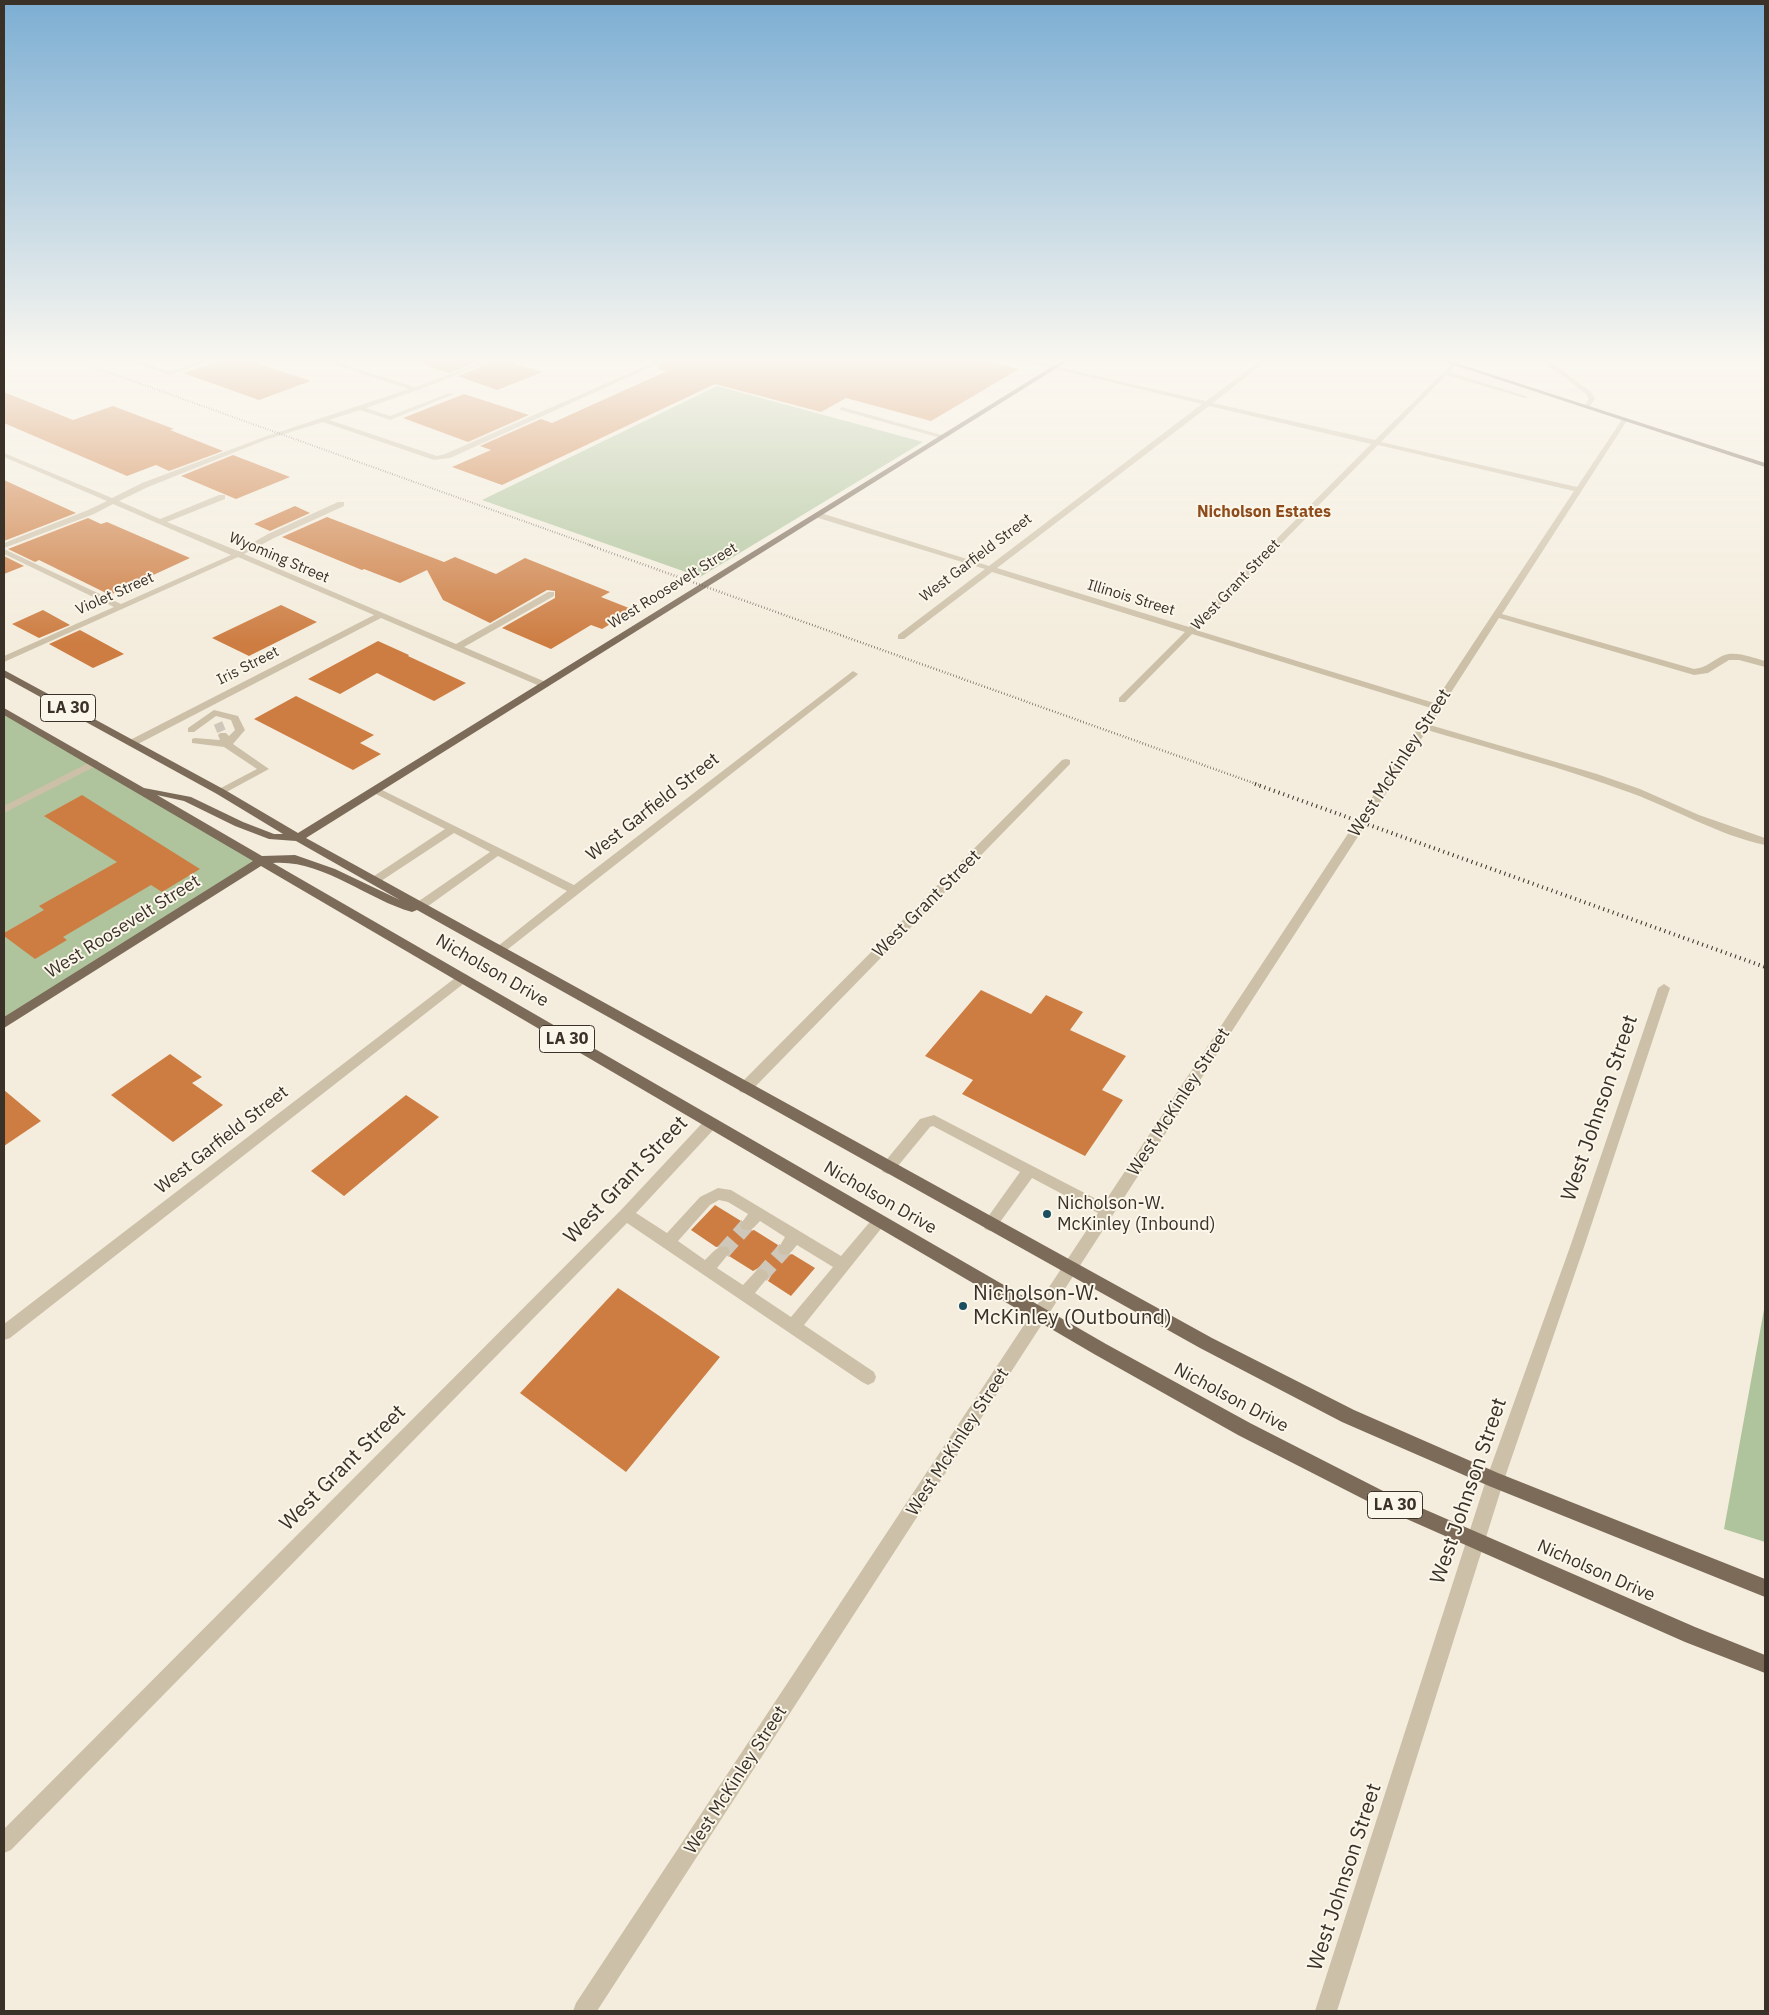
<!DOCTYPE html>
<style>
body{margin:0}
#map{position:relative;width:1769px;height:2015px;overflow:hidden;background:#f4eddd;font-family:"IBM Plex Sans",sans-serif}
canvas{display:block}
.frame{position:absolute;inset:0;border:5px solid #3a3129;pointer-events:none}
</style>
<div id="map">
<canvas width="1769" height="2015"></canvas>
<div class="frame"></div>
</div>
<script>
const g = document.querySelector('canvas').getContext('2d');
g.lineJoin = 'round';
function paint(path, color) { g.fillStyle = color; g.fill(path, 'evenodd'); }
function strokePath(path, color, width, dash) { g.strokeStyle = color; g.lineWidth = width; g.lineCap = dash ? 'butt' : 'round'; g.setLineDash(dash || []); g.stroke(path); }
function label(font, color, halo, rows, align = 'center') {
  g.font = font + ' "IBM Plex Sans",sans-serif'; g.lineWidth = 4; g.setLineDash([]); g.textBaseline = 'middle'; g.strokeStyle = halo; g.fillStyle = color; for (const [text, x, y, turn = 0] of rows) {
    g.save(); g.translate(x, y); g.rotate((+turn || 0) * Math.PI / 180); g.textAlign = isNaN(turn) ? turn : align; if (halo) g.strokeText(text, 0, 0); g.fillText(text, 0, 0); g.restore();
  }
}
const green = new Path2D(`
 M 717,386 L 923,442 L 700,577 L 482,500 Z
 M 4,710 L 262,860 L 4,1020 Z
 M 1765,1304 L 1765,1542 L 1724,1529 Z`);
const building = new Path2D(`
 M 220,361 L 250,361 L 311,381 L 259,400 L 183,373 Z
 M 424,361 L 480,361 L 448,373 L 424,364 Z
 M 495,361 L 504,361 L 543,372 L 497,390 L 458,376 Z
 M 666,361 L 985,361 L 1019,369 L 931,421 L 846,398 L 821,412 L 715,384 L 502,485 L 452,467 L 491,450 L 480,446 L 541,419 L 552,423 L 667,371 L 658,369 L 659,365 Z
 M 4,392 L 73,420 L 113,406 L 174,429 L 170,430 L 223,451 L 169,471 L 156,465 L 127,476 L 4,423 Z
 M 464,394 L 529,415 L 468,442 L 403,418 Z
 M 233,455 L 290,477 L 236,499 L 181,476 Z
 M 4,480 L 76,513 L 4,541 Z
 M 295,506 L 310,513 L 270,531 L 254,524 Z
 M 327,517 L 444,562 L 455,557 L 496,574 L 525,558 L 610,592 L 601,597 L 634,610 L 602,629 L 591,625 L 551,649 L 502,628 L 555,598 L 555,591 L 547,590 L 490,623 L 443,600 L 427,570 L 400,583 L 364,569 L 362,570 L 282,537 Z
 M 88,518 L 101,524 L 107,522 L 190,558 L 110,595 L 39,560 L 35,562 L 8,549 Z
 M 4,556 L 24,566 L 4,574 Z
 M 281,605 L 317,622 L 249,656 L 212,638 Z
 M 43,610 L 70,625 L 39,638 L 12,624 Z
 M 80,630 L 124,654 L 93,668 L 49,644 Z
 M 378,641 L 409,655 L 408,656 L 466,683 L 434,701 L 377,673 L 340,694 L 308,679 Z
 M 296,696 L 374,735 L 360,743 L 381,754 L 353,770 L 254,719 Z
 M 82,795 L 200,869 L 162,892 L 151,885 L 63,937 L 67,940 L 35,959 L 4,936 L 4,933 L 44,910 L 39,906 L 117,862 L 44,816 Z
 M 981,990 L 1031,1014 L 1046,995 L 1083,1012 L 1070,1030 L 1126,1056 L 1102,1090 L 1123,1100 L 1085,1156 L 962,1094 L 973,1080 L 925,1056 Z
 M 170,1054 L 202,1077 L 192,1083 L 223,1105 L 173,1142 L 111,1095 Z
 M 4,1090 L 41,1121 L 4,1146 Z
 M 406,1095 L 439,1117 L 344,1196 L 311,1171 Z
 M 715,1205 L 741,1221 L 738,1226 L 741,1231 L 748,1232 L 754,1230 L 778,1245 L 776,1250 L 780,1256 L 786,1256 L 792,1254 L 815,1268 L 791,1296 L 768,1281 L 771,1276 L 767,1269 L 760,1267 L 753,1271 L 729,1256 L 732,1251 L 728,1245 L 716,1247 L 691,1230 Z
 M 618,1288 L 720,1357 L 626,1472 L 520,1393 Z`);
const minorTunnelFar1 = new Path2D(`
 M 218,723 L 223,735`);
const minorTunnel = new Path2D(`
 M 723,1252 L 747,1225
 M 761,1276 L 785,1249`);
const minor = new Path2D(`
 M 130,361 C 144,360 159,372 171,370 C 185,369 196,360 209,361 L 170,375 Z
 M 324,361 L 332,361 L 415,387 L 485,361 L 493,361 L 418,390 L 366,408 L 390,416 L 449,393 L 454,394 L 390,420 L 360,410 L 329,420 L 437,456 L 445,454 L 657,361 L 664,361 L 450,458 L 434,460 L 323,422 L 268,439 L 148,487 L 119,501 L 160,519 L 219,495 L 225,495 L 225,499 L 167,522 L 238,551 L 268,534 L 338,502 L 344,502 L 344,506 L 274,538 L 244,554 L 456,644 L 548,592 L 554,592 L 554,596 L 464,647 L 548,683 L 548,687 L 542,687 L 381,618 L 136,745 L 128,745 L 128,741 L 374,615 L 238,557 L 4,662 L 4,656 L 114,607 L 4,554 L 4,549 L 121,604 L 231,555 L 113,504 L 94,514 L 4,548 L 4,543 L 88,510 L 107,501 L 4,457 L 4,453 L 112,498 L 142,483 L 264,437 L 409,389 Z
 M 1022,361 L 1032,361 L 1206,401 L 1260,361 L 1266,361 L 1213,403 L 1375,440 L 1454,362 L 1457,364 L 1449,372 L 1529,397 L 1524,398 L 1446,375 L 1381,442 L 1577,487 L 1623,418 L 1627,418 L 1628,419 L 1502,614 L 1694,669 C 1706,668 1712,661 1722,656 C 1735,650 1753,658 1765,661 L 1765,667 L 1739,660 L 1729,660 L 1708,673 L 1694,675 L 1499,618 L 1430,725 L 1597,774 L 1640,789 L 1699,815 L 1765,838 L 1765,845 C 1718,835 1675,809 1631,793 C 1564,768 1495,750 1427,730 L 597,2011 L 573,2011 L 576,2003 L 1098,1213 L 1032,1178 L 995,1229 L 990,1231 L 985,1229 L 983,1225 L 985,1221 L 1020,1172 L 933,1126 L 930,1127 L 893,1172 L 888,1174 L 883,1172 L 881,1168 L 883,1164 L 920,1119 L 934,1115 L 1104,1203 L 1431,708 L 1192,634 L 1125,702 L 1119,702 L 1119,698 L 1185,632 L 992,572 L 904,639 L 898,639 L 898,635 L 985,569 L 815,517 L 815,513 L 821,513 L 989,566 L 1202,404 ZM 1209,406 L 1371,444 L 1189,627 L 997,568 ZM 1378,445 L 1574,491 L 1434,703 L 1196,630 Z
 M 1543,361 L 1550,361 L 1591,392 L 1595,399 L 1589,407 L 1584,406 L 1589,399 L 1586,394 Z
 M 842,407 L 945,436 L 946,437 L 941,438 L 840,410 L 840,408 Z
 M 853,671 L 858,674 L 856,676 L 503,953 L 495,953 L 493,950 L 567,891 L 498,856 L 424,909 L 416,909 L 414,906 L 416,903 L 490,852 L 454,833 L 378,883 L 374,884 L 368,880 L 445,829 L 372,792 L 371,790 L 372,788 L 376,787 L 574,885 Z
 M 214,710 L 238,716 L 245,730 L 233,744 L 269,769 L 221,795 L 217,794 L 216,792 L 217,790 L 257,769 L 224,747 L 192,743 L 192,739 L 195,738 L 220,740 L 218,735 L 220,733 L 226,733 L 229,736 L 235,730 L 231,720 L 216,716 L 194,732 L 188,732 L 188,728 Z
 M 1066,759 L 1070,760 L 1070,764 L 750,1092 L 745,1093 L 740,1092 L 738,1088 L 740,1084 L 1062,760 Z
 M 94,760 L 98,761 L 98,765 L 4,813 L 4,806 Z
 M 463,974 L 467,975 L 469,978 L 467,981 L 10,1338 L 4,1340 L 4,1324 L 459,975 Z
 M 1664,984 L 1670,988 L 1584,1247 L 1504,1480 L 1337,2011 L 1315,2011 L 1486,1480 L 1570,1247 L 1658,988 Z
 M 711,1118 L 716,1119 L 718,1123 L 716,1127 L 636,1213 L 667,1233 L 700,1197 L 718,1188 L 731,1190 L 841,1256 L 874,1217 L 879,1215 L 884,1217 L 886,1221 L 884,1225 L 804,1325 L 874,1372 L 876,1377 L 874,1382 L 868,1385 L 862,1382 L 627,1223 L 11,1850 L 4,1853 L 4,1829 L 621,1210 L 706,1119 ZM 719,1200 L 728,1202 L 748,1214 L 740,1225 L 742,1229 C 751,1233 754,1227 760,1221 L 785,1237 L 778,1249 L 780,1254 C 789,1257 792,1251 797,1245 L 833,1267 L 791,1317 L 755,1293 L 769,1276 L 766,1271 L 761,1269 L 756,1271 L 743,1285 L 717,1268 L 730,1252 L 728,1247 C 718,1244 712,1253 705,1260 L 678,1241 L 710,1205 Z`);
const major = new Path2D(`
 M 1061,361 L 1068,361 L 306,838 L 1212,1338 L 1354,1410 L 1498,1473 L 1765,1579 L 1765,1597 L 1489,1486 L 1342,1422 L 1200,1348 L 417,910 L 412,912 C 366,899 322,859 273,863 L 1106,1344 L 1250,1423 L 1387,1493 L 1695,1627 L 1765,1655 L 1765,1673 L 1685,1642 L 1375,1505 L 1238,1435 L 1094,1354 L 261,866 L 4,1028 L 4,1017 L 253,861 L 4,715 L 4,708 L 144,788 L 191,797 L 243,822 L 274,834 L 283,834 L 217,794 L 4,677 L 4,670 L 225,790 L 298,833 ZM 157,795 L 184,801 L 235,826 L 269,839 L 296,841 L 400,900 L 335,869 L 295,855 L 262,856 Z
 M 1442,361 L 1450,361 L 1765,463 L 1765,467 Z`);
const railFar2 = new Path2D(`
 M 77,361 L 593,546`);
const railFar1 = new Path2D(`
 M 589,545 L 1259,785`);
const rail = new Path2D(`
 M 1255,784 L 1765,967`);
const markers = [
 [1047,1214,5,"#1b4e5e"],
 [963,1306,5,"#1b4e5e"]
];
const farStreetnames = [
 ["Wyoming Street",279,558,23],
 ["West Garfield Street",976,558,-37],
 ["West Grant Street",1236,585,-46],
 ["West Roosevelt Street",673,586,-32],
 ["Violet Street",115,594,-24],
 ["Illinois Street",1131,598,17],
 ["Iris Street",248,666,-27]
];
const farNeighbourhoodnames = [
 ["Nicholson Estates",1264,512]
];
const shields = [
 [68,708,55],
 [567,1039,55],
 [1395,1505,55]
];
const shieldNames = [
 ["LA 30",68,708],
 ["LA 30",567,1039],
 ["LA 30",1395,1505]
];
const streetNames = [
 ["West McKinley Street",1400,763,-57],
 ["West Garfield Street",653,807,-38],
 ["West Grant Street",927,904,-45],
 ["West Roosevelt Street",123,927,-32],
 ["Nicholson Drive",492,971,30],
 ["West McKinley Street",1179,1102,-57],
 ["West Garfield Street",222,1140,-38],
 ["Nicholson Drive",880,1198,30],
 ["Nicholson Drive",1231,1398,28],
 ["West McKinley Street",958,1442,-57],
 ["Nicholson Drive",1596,1571,24],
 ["West McKinley Street",736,1780,-57]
];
const poiNames = [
 ["Nicholson-W.",1057,1204],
 ["McKinley (Inbound)",1057,1225]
];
const nearStreetnames = [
 ["West Johnson Street",1600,1108,-71],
 ["West Grant Street",626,1180,-46],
 ["West Grant Street",343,1468,-45],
 ["West Johnson Street",1469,1491,-71],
 ["West Johnson Street",1345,1877,-72]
];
const nearPoinames = [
 ["Nicholson-W.",973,1294],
 ["McKinley (Outbound)",973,1318]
];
paint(green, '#afc49c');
paint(building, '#cd7d42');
strokePath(minorTunnelFar1, '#cfc7b9', 9, [9, 4.5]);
strokePath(minorTunnel, '#cfc7b9', 15, [15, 8]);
paint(minor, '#cdc0a8');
paint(major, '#7c6b59');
strokePath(railFar2, '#3a3129', 2, [0.5, 2]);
strokePath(railFar1, '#3a3129', 2.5, [0.5, 2.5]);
strokePath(rail, '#3a3129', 4, [1, 4]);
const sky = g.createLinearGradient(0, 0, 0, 643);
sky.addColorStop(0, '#7caed3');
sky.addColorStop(0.56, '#faf7f0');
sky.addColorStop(1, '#faf7f000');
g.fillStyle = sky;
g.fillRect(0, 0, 1769, 643);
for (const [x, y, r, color] of markers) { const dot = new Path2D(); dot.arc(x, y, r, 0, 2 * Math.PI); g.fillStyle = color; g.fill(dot); strokePath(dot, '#fbf6ea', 2); }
label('15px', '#3a3129', '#fbf6ea', farStreetnames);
label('bold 16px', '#8e4c1c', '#fbf6ea', farNeighbourhoodnames);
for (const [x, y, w] of shields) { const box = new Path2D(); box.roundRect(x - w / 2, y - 13.5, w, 27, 4); g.fillStyle = '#fbf6ea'; g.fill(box); strokePath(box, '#3a3129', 1); }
label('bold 16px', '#3a3129', null, shieldNames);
label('18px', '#3a3129', '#fbf6ea', streetNames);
label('18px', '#3a3129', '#fbf6ea', poiNames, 'left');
label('21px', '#3a3129', '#fbf6ea', nearStreetnames);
label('21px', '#3a3129', '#fbf6ea', nearPoinames, 'left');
</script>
